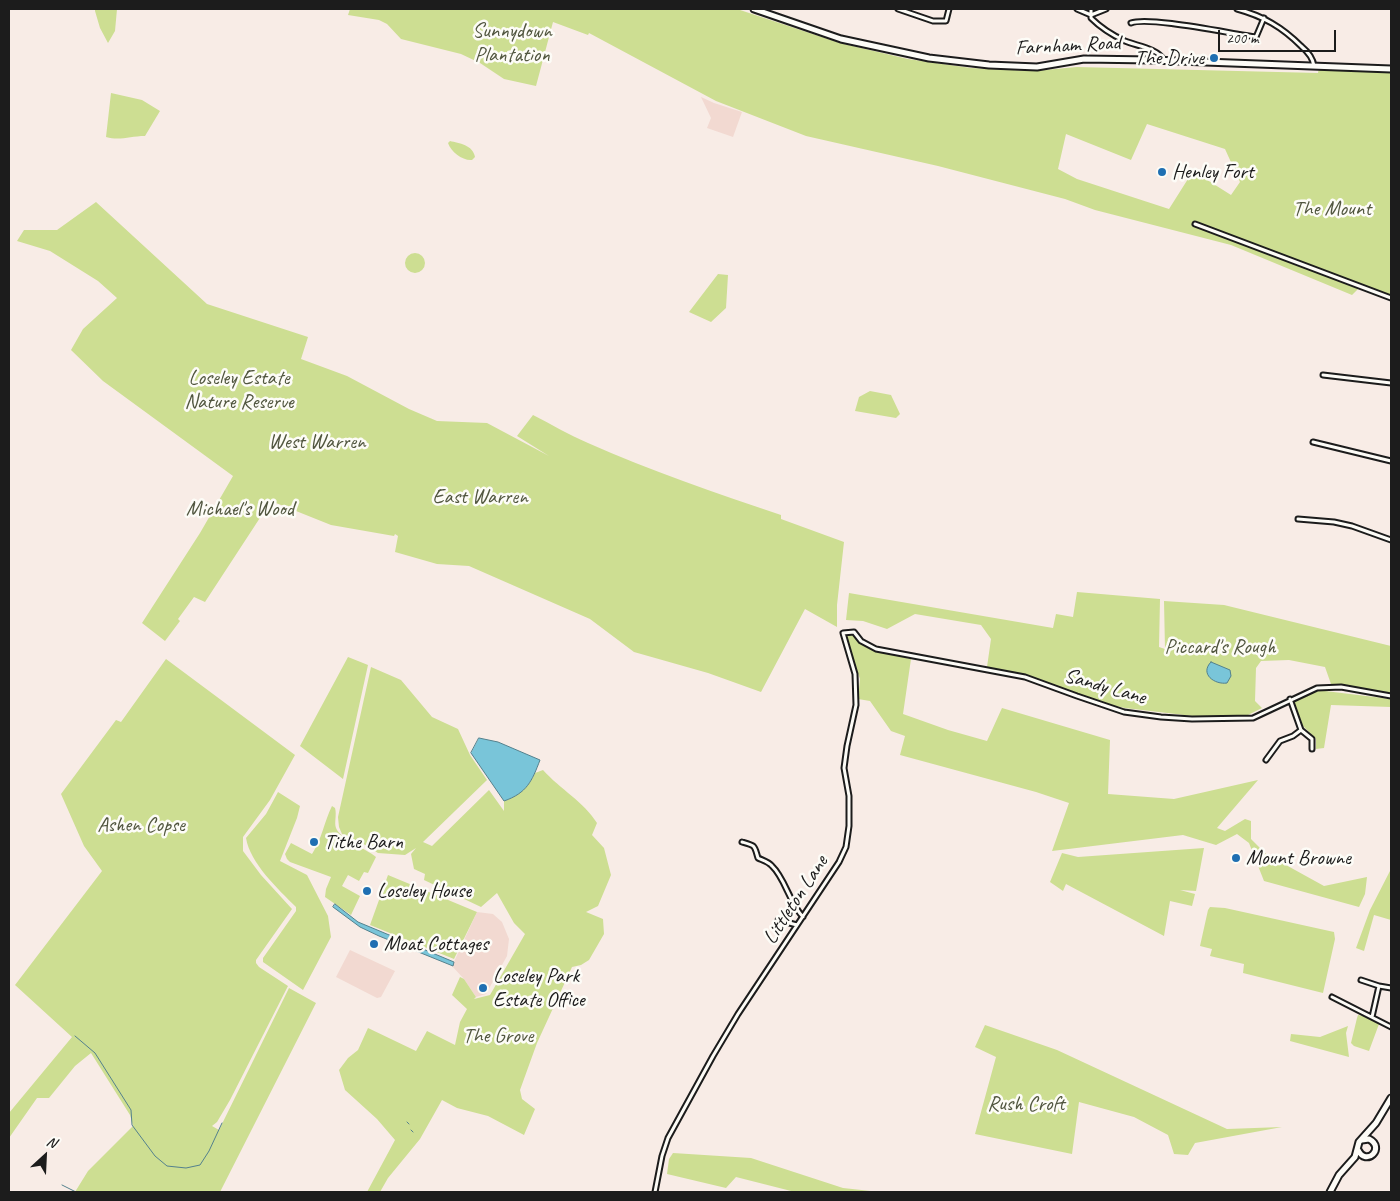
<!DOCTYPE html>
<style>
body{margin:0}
#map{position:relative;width:1400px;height:1201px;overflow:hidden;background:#f8ece6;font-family:Caveat,sans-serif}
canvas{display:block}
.frame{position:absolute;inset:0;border:10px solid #1c1c1c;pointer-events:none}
.north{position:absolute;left:20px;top:1131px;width:50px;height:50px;-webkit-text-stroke:4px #fdfcf7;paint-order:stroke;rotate:25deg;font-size:14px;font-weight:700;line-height:20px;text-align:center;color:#1c1c1c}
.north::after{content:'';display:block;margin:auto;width:18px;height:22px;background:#1c1c1c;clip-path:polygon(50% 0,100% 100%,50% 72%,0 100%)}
.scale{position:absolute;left:1218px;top:30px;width:118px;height:22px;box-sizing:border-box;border:2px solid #1c1c1c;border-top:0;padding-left:6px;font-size:15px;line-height:18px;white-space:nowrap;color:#1c1c1c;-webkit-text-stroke:4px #fdfcf7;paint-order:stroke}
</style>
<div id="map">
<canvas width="1400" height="1201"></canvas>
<div class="frame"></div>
<div class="north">N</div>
<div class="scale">200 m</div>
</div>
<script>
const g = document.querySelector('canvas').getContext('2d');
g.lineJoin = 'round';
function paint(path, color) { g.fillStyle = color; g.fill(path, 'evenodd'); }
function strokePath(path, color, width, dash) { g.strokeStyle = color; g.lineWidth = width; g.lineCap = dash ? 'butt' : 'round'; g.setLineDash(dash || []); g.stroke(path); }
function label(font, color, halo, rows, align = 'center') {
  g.font = font + ' Caveat,sans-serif'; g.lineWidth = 5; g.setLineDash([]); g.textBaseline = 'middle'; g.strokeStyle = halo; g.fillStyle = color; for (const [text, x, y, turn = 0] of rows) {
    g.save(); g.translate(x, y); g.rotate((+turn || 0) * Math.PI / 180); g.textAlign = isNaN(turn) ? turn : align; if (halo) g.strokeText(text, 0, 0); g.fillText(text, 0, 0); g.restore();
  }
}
const built = new Path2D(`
 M 701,97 L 714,103 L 742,112 L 733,137 L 707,128 L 711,118 Z
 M 477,912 L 493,914 L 502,922 L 509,939 L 507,956 L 486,994 L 476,997 L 464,979 L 452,966 Z
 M 350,950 L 395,971 L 381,997 L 377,998 L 336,977 Z`);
const green = new Path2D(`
 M 95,9 L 117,9 L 115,31 L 108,43 L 100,28 L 95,11 Z
 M 350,9 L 737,9 L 840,43 L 908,59 L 971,68 L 1034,71 L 1077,67 L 1318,73 L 1319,67 L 1391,70 L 1391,296 L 1361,286 L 1352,295 L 1231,245 L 1095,210 L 1065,199 L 938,166 L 806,136 L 716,101 L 589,33 L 588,35 L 553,22 L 536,86 L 504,79 L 480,63 L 461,54 L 401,39 L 387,24 L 379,20 L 348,15 ZM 1147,124 L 1225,149 L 1240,182 L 1231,195 L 1193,171 L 1169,209 L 1077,179 L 1058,169 L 1066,134 L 1131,160 Z
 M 111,93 L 142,100 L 160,111 L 145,136 C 130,136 120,141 106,137 Z
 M 450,141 C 459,143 473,145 475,157 L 472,160 C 463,161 451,152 448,143 Z
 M 96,202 L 207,304 L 308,337 L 301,359 L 347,376 L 409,409 L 437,421 L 487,423 L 549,456 L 517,436 L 533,415 C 551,424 569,435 588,443 C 651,471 716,493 781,515 L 781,519 L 844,542 L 837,605 L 837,627 L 805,609 L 761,692 L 708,673 L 634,652 L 590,619 L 469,566 L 437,564 L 395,552 L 398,536 L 395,534 L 394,536 L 331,525 L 271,501 L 205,602 L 194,597 L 178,619 L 180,621 L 165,641 L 142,623 L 200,533 L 233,476 L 103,381 L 71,350 L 83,329 L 117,298 L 98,281 L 50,251 L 17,241 L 24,230 L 57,230 Z
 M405 263a10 10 0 1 1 20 0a10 10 0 1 1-20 0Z
 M 718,274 L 728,275 L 726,308 L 711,322 L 689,312 Z
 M 870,391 L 891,395 L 900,414 L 896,418 L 855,411 L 859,397 Z
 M 1077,592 L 1160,599 L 1159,647 L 1165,649 L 1164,601 L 1224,605 L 1391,646 L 1391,694 L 1331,684 L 1325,667 L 1289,660 L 1261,661 L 1256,668 L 1255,701 L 1262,708 L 1248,715 L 1201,717 L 1125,708 L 1105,704 L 1033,677 L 987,667 L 991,639 L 981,625 L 915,614 L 887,629 L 863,621 L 846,620 L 849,593 L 1053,628 L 1056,614 L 1073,617 Z
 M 851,634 L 872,650 L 911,659 L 903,714 L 948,730 L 987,741 L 1002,708 L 1110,740 L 1108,794 L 1174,799 L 1258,780 L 1217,828 L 1225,831 L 1245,819 L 1251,821 L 1251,839 L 1266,854 L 1324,886 L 1367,877 L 1365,894 L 1359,907 L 1264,881 L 1249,843 L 1237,834 L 1216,845 L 1183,835 L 1052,851 L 1069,803 L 1036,792 L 900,755 L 905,736 L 891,731 L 870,701 L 858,699 L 860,679 L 845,635 Z
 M 348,657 L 368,665 L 343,779 L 300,746 Z
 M 166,659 L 295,755 L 270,800 L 243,837 L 243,851 L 261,875 L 292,909 L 256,960 L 256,963 L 259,967 L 288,986 L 230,1100 L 217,1122 L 212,1126 L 219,1130 L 289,988 L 316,1003 L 220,1192 L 75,1192 L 88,1171 L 133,1126 L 130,1115 L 91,1053 L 75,1066 L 49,1098 L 37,1098 L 9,1138 L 9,1113 L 72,1037 L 15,985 L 102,871 L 84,846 L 61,794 L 116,720 L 121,722 Z
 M 371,667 L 401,680 L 432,717 L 458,729 L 470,755 L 487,780 L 423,842 L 432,846 L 489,790 L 504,811 L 504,801 C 518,796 529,787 535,773 L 543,770 C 560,789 584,802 597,823 L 592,835 L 604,848 L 611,875 L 598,906 L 586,912 L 603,919 L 604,934 L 589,960 L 581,965 L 572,967 L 537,1043 L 520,1090 L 522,1099 L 535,1109 L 524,1135 L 488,1116 L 457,1108 L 442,1100 L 420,1139 L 388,1178 L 380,1192 L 367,1192 L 395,1140 L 377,1119 L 345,1090 L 339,1070 L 348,1058 L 358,1050 L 368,1028 L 416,1051 L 427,1031 L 455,1045 L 460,1022 L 467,1009 L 452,995 L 460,977 L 464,979 L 476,997 L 474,999 L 490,995 L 525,934 L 514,923 L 497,893 L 481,907 L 424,880 L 425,874 L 414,869 L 411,854 L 416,848 L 405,855 L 378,853 L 362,843 L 342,834 L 339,827 L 338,817 Z
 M 1317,690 L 1391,699 L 1391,707 L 1331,705 L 1324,748 L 1316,749 L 1316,739 L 1302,725 L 1293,701 Z
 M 278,792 L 300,806 L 297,818 L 280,861 L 307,875 L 328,916 L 331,937 L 303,990 L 263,962 L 263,958 L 296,911 L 296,907 C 278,889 250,863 246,838 L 266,814 Z
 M 332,806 L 335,808 C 337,815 334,822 336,828 C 340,839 365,848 376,857 L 368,873 L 364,872 L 359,881 L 348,875 L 342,886 L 360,896 L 351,915 L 325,897 L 326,889 L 331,877 L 290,862 L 287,859 L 285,854 L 291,843 L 312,854 C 322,839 324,822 332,806 Z
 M 1204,848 L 1196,891 L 1180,890 L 1195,894 L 1192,906 L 1170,901 L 1164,936 L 1066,884 L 1063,891 L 1050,882 L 1062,853 L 1078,857 Z
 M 1391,869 L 1391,920 L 1374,915 L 1364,951 L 1356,948 L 1370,910 Z
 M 388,875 L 477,912 L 454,959 L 370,925 Z
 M 1210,907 L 1225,908 L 1334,932 L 1335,939 L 1323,993 L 1243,973 L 1244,964 L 1210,956 L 1212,949 L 1200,946 L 1208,910 Z
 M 1358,1015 L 1364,1016 L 1379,1024 L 1369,1051 L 1354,1046 L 1351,1043 L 1357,1018 Z
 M 985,1025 L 1057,1050 L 1227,1129 L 1282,1127 L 1195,1143 L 1188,1155 L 1174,1154 L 1168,1135 L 1134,1117 L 1079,1102 L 1072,1154 L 975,1134 L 996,1057 L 975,1047 Z
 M 1348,1026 L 1346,1033 L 1349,1057 L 1290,1041 L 1291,1034 L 1320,1037 Z
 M 673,1153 L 751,1158 L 843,1188 L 880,1192 L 795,1192 L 736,1177 L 726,1188 L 667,1174 L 669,1159 Z`);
const water = new Path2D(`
 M 1211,662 L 1230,670 L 1231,676 L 1227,683 C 1215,685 1199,674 1211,662 Z
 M 479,738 L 498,742 L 540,760 C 532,781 527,793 504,801 L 471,753 Z
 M 335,904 L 358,922 L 454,962 L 453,966 L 379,936 L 360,927 L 333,907 Z`);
const stream = new Path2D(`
 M 75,1036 L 95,1053 L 131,1110 L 132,1125 L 155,1156 L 167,1166 L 186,1168 L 200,1165 L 209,1151 L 222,1123
 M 407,1122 L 409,1124
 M 411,1130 L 413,1132
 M 62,1185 L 76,1192`);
const street = new Path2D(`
 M 898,9 L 933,21 L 946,21 L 949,9
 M 1077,9 L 1091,15 L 1106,9
 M 1091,9 L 1091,18 C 1101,28 1112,35 1125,41 C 1137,46 1157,48 1164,60
 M 1237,9 C 1263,16 1282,27 1301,46 C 1307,51 1313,58 1314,66
 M 1131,23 C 1149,16 1232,34 1256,37 L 1264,18
 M 1195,224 L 1391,298
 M 1323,375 L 1391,383
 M 1313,442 L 1391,461
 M 1298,519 L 1334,522 L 1352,526 L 1391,540
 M 1290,699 L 1301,730 L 1312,739 L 1312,749
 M 1266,760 L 1280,741 L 1293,736 L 1301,730
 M 742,842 C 756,846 754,845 758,858 C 762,860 769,862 772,866 C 785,878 789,902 803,917
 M 778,920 L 797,925
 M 1361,980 L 1379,986 L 1372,1017
 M 1379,986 L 1391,988
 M 1332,997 L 1391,1027
 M 655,1192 L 662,1156 L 668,1138 L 713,1056 L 738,1014 L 839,862 L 846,847 L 849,826 L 849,796 L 844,768 L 847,746 L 856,705 L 855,674 L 843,633 L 854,632 L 861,641 L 876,649 L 1025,677 L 1077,696 L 1124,712 L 1161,717 L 1192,719 L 1253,718 L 1317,688 L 1341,687 L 1391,696`);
const primary = new Path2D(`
 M 754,9 L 841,39 L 929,58 L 989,65 L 1037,67 L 1084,59 L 1152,60 L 1391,69
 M 1358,1150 C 1366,1167 1386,1148 1369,1139 L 1362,1140
 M 1330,1192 L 1339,1175 L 1355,1157 L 1359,1142 L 1376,1123 L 1391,1098`);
const markers = [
 [1214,58,5,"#1f6fb2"],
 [1162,172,5,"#1f6fb2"],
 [314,842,5,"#1f6fb2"],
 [1236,858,5,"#1f6fb2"],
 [367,891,5,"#1f6fb2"],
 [374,944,5,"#1f6fb2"],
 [483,988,5,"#1f6fb2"]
];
const parkNames = [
 ["Sunnydown",512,31],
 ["Plantation",512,55],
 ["The Mount",1332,209],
 ["Loseley Estate",239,378],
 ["Nature Reserve",239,402],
 ["West Warren",317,442],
 ["East Warren",480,497],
 ["Michael's Wood",240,509],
 ["Piccard's Rough",1220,647],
 ["Ashen Copse",141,825],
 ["The Grove",498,1036],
 ["Rush Croft",1026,1104]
];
const streetNames = [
 ["Farnham Road",1068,46,-3],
 ["Sandy Lane",1105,687,16],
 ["Littleton Lane",796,900,-57]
];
const poiNames = [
 ["The Drive",1204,58,"right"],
 ["Henley Fort",1172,172],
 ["Tithe Barn",324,842],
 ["Mount Browne",1246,858],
 ["Loseley House",377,891],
 ["Moat Cottages",384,944],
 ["Loseley Park",493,976],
 ["Estate Office",493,1000]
];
paint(built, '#f2d9d1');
paint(green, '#cdde92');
paint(water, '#79c5d9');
strokePath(water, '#54818d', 1);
strokePath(stream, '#54818d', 1);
strokePath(street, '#1c1c1c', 7);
strokePath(primary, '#1c1c1c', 9);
strokePath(street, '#fdfcf7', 3);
strokePath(primary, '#fdfcf7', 5);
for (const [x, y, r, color] of markers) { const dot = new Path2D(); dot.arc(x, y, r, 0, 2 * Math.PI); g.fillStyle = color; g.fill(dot); strokePath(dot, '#fdfcf7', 2); }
label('21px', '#51563f', '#fdfcf7', parkNames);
label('21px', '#1c1c1c', '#fdfcf7', streetNames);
label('21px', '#1c1c1c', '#fdfcf7', poiNames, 'left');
</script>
